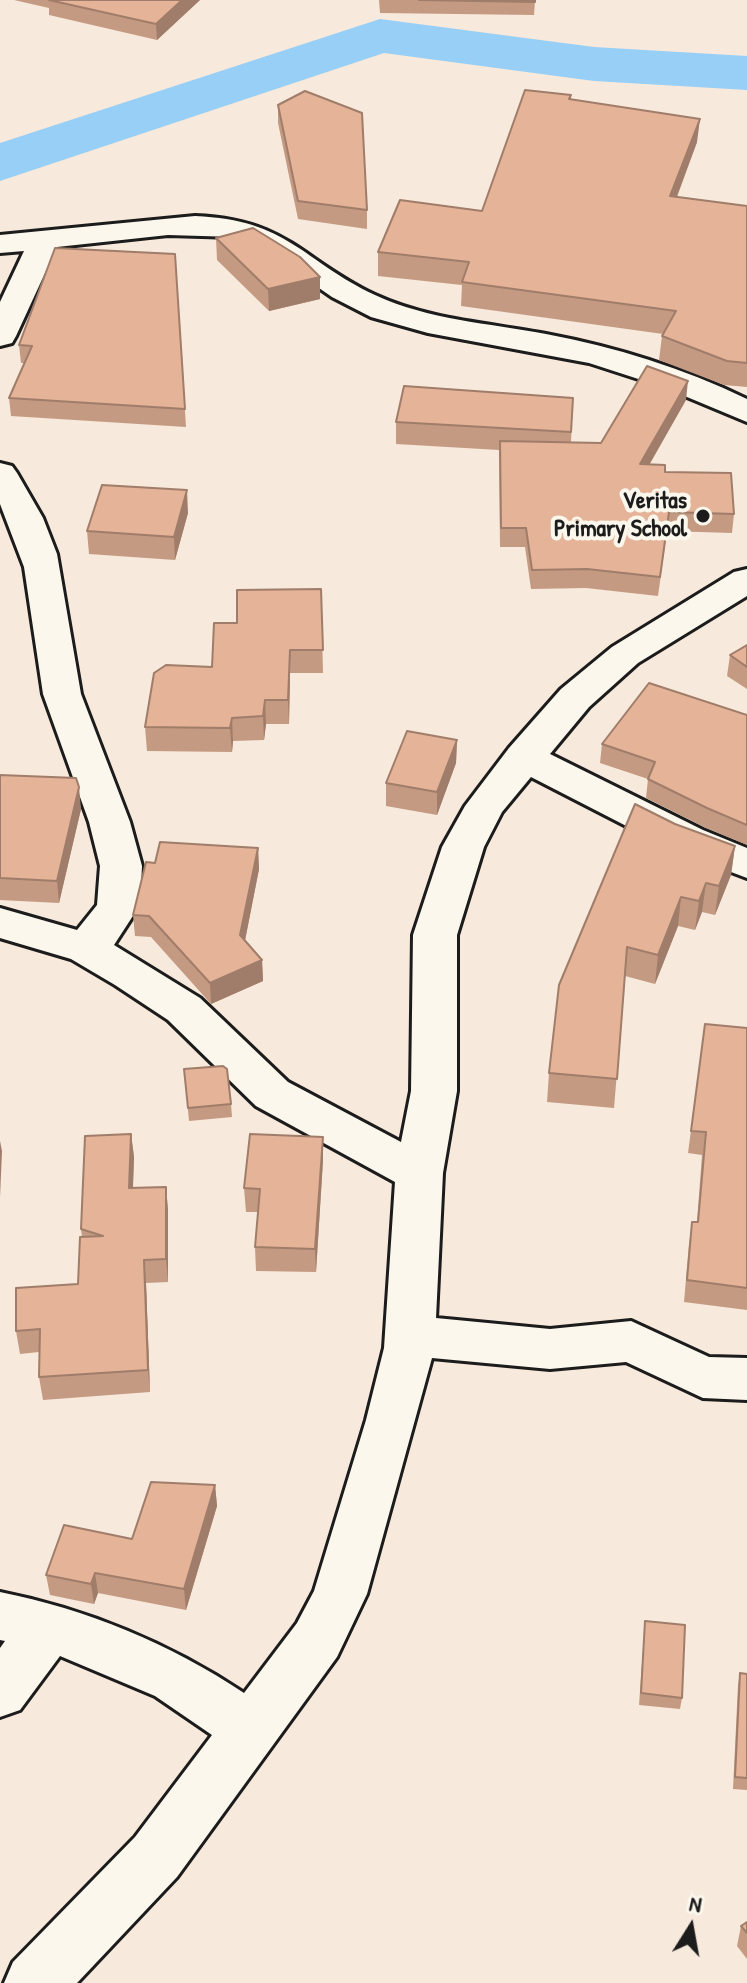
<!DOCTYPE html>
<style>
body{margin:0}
#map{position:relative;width:747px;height:1983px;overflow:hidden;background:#f7e9db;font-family:"Patrick Hand",sans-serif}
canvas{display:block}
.north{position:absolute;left:651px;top:1887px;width:80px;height:80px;-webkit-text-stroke:6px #fbf7ec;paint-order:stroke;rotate:11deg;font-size:22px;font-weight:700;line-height:32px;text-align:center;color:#1c1c1c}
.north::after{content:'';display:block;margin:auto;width:28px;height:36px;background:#1c1c1c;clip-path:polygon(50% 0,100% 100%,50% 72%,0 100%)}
</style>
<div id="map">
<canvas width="747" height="1983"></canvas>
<div class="north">N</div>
</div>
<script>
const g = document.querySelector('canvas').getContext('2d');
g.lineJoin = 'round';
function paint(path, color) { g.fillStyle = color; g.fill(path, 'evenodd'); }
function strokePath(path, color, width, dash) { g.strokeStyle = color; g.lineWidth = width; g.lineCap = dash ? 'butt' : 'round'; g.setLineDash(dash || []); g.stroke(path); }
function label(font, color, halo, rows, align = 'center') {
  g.font = font + ' "Patrick Hand",sans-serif'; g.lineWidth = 8; g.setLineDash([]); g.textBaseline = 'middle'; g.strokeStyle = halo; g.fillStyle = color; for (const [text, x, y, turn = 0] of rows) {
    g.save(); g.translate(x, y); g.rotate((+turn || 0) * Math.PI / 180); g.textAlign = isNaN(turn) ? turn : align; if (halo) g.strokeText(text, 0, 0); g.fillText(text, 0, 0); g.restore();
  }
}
const river = new Path2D(`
 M 380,19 L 594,47 L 747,56 L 747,90 L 594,81 L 384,53 L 0,181 L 0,143 Z`);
const minor = new Path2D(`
 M 195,216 C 289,220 301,260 375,295 C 429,320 488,323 546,334 C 615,347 683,368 747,399 L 747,422 L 663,387 L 589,363 L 428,333 L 371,317 L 332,297 L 267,252 L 235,237 L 168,235 L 57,247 L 16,336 L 12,343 L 0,346 L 0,302 L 24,251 L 0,253 L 0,235 Z
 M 0,463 L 12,466 L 17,473 L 43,518 L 57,554 L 81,694 L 130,822 L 142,866 L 140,905 L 114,945 L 200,998 L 288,1082 L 401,1142 L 411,1091 L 413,935 L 442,847 L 465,806 L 509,748 L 561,689 L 612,647 L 734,572 L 747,569 L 747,596 L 638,663 L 589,707 L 550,754 L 703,830 L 747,848 L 747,878 L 673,850 L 531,777 L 502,812 L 484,847 L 457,935 L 457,1091 L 443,1173 L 436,1318 L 550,1329 L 631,1321 L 709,1357 L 747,1358 L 747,1400 L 703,1398 L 626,1362 L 550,1369 L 432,1358 L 367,1594 L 337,1657 L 177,1877 L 77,1983 L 4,1983 L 13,1962 L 135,1837 L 212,1735 L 155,1696 L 60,1656 L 20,1710 L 0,1717 L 0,1648 L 5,1641 L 0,1640 L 0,1592 C 86,1609 171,1644 244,1693 L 297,1623 L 314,1591 L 366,1420 L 384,1348 L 395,1182 L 256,1106 L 168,1020 L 115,985 L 71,959 L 0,938 L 0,908 L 77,930 L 97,905 L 100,866 L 89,822 L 43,694 L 24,567 L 0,504 Z`);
const wall = new Path2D(`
 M 14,0 L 200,0 L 157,40 L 49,15 L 49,8 Z
 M 379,0 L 535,0 L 534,15 L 380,13 Z
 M 571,95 L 571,99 L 697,142 L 677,197 L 747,206 L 747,387 L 724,385 L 659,360 L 662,336 L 663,334 L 461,306 L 462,285 L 378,276 L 378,252 L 482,211 Z
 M 278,105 L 367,210 L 367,229 L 298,219 L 278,123 Z
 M 216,238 L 320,299 L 269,311 L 217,260 Z
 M 175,254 L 186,427 L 11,416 L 9,398 L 25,363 L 21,363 L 19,345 Z
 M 573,398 L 571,442 L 601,443 L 686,400 L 649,464 L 665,472 L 734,514 L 732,533 L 667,531 L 658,596 L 586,588 L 531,589 L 525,547 L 500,547 L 499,450 L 396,444 L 396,422 Z
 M 188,513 L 175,560 L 89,554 L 87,531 Z
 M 321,589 L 323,673 L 290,673 L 289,724 L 266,724 L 264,740 L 233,741 L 232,752 L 147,751 L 145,727 L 212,667 L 237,623 Z
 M 747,645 L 747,689 L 727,676 L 730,655 Z
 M 747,715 L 747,845 L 704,827 L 646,798 L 648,779 L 600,763 L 602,744 Z
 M 457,740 L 456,763 L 437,815 L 386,806 L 386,783 Z
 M 0,775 L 81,809 L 59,903 L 0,900 Z
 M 675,824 L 735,846 L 731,875 L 715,915 L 702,912 L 695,930 L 678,926 L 655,984 L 625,976 L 614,1108 L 547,1102 L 549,1073 Z
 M 258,848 L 259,869 L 245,940 L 262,960 L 263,981 L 211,1004 L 151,937 L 135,936 L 133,915 L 155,863 Z
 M 705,1024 L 747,1028 L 747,1310 L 684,1302 L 689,1244 L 692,1222 L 697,1222 L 702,1155 L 688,1153 Z
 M 184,1069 L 231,1104 L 232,1117 L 189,1121 Z
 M 131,1134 L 134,1157 L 133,1188 L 166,1187 L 168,1210 L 168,1282 L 146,1283 L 150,1392 L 43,1400 L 39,1377 L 39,1352 L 20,1354 L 16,1331 L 78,1284 L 82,1237 L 81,1229 Z
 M 323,1160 L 316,1272 L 256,1271 L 255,1247 L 258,1212 L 246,1212 L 244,1188 Z
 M 215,1485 L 217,1506 L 186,1610 L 98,1593 L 94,1604 L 50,1595 L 46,1575 L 132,1539 Z
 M 645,1621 L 682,1698 L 680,1709 L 639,1705 Z
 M 740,1673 L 747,1674 L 747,1790 L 733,1789 L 738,1685 Z
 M 747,1922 L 747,1959 L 737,1946 L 741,1926 Z`);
const shadedWall = new Path2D(`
 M 182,0 L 200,0 L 157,40 L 156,24 Z
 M 700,119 L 697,142 L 668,220 L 670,196 Z
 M 320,277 L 320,299 L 269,311 L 268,289 Z
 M 688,381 L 686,400 L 639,483 L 640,464 Z
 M 187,490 L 188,513 L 175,560 L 174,537 Z
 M 290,650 L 290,673 L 289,724 L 288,700 Z
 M 265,700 L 266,724 L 264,740 L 263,716 Z
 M 232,718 L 233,741 L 232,752 L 230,728 Z
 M 457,740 L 456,763 L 437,815 L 437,792 Z
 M 79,787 L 81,809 L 59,903 L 57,881 Z
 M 735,846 L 731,875 L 715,915 L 719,886 Z
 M 258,848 L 259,869 L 242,956 L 240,935 Z
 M 706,883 L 702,912 L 695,930 L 699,901 Z
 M 681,897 L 678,926 L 655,984 L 658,955 Z
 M 262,960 L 263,981 L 211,1004 L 210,983 Z
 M 131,1134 L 134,1157 L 132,1211 L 129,1188 Z
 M 323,1137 L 323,1160 L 316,1272 L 315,1249 Z
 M 0,1141 L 2,1151 L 0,1197 Z
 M 166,1187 L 168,1210 L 168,1282 L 166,1259 Z
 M 144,1260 L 146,1283 L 150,1392 L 148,1370 Z
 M 215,1485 L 217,1506 L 186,1610 L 184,1589 Z
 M 95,1573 L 98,1593 L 94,1604 L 91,1584 Z`);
const building = new Path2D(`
 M 49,0 L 182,0 L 156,24 Z
 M 419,0 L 535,0 L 535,2 Z
 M 525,90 L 571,95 L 569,99 L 700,119 L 670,196 L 747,206 L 747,363 L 727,361 L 662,336 L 676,311 L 462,282 L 469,262 L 378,252 L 400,200 L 482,211 Z
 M 305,91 L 362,113 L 367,210 L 298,201 L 278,105 Z
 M 253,228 L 300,257 L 320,277 L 268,289 L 216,238 Z
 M 55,248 L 175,254 L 185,409 L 9,398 L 32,346 L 19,345 Z
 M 647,366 L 688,381 L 640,464 L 665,465 L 665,472 L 731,473 L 734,514 L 669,512 L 660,577 L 587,569 L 532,570 L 526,528 L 501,528 L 500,441 L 601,443 Z
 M 404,386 L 573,398 L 571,432 L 396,422 Z
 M 102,485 L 187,490 L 174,537 L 87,531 Z
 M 321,589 L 323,650 L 290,650 L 288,700 L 265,700 L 263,716 L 232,718 L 230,728 L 145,727 L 154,673 L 166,665 L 212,667 L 214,623 L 237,623 L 237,590 Z
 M 747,645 L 747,667 L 730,655 Z
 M 649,683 L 747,715 L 747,825 L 707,808 L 648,779 L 655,762 L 602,744 Z
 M 407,731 L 457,740 L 437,792 L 386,783 Z
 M 0,775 L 76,778 L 79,787 L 57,881 L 0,878 Z
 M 635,804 L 675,824 L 735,846 L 719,886 L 706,883 L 699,901 L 681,897 L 658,955 L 627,947 L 617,1079 L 549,1073 L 559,985 Z
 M 160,842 L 258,848 L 240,935 L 262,960 L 210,983 L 149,916 L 133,915 L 146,862 L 155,863 Z
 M 705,1024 L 747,1028 L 747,1288 L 687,1280 L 692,1222 L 698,1222 L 706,1132 L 691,1131 Z
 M 223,1066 L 227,1069 L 231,1104 L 188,1108 L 184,1069 Z
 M 131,1134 L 129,1188 L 166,1187 L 166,1259 L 144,1260 L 148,1370 L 39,1377 L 40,1329 L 16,1331 L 16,1288 L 78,1284 L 80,1237 L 103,1236 L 81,1229 L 85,1136 Z
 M 250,1134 L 323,1137 L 315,1249 L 255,1247 L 260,1189 L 244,1188 Z
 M 151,1482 L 215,1485 L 184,1589 L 95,1573 L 91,1584 L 46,1575 L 64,1525 L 132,1539 Z
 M 645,1621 L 685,1625 L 682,1698 L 641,1693 Z
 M 740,1673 L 747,1674 L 747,1778 L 735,1777 Z
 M 747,1922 L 747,1933 L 741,1926 Z`);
const markers = [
 [703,516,8,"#1c1c1c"]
];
const poiNames = [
 ["Veritas",687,502],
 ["Primary School",687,530]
];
paint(river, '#98cff7');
strokePath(minor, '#1c1c1c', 6);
paint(minor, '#fbf7ec');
paint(wall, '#c59a82');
paint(shadedWall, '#a07d6a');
paint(building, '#e5b397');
strokePath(building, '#a07d6a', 2);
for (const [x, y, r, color] of markers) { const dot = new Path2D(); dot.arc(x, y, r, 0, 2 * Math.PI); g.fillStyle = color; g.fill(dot); strokePath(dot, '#fbf7ec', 3); }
label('bold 24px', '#1c1c1c', '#fbf7ec', poiNames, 'right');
</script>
